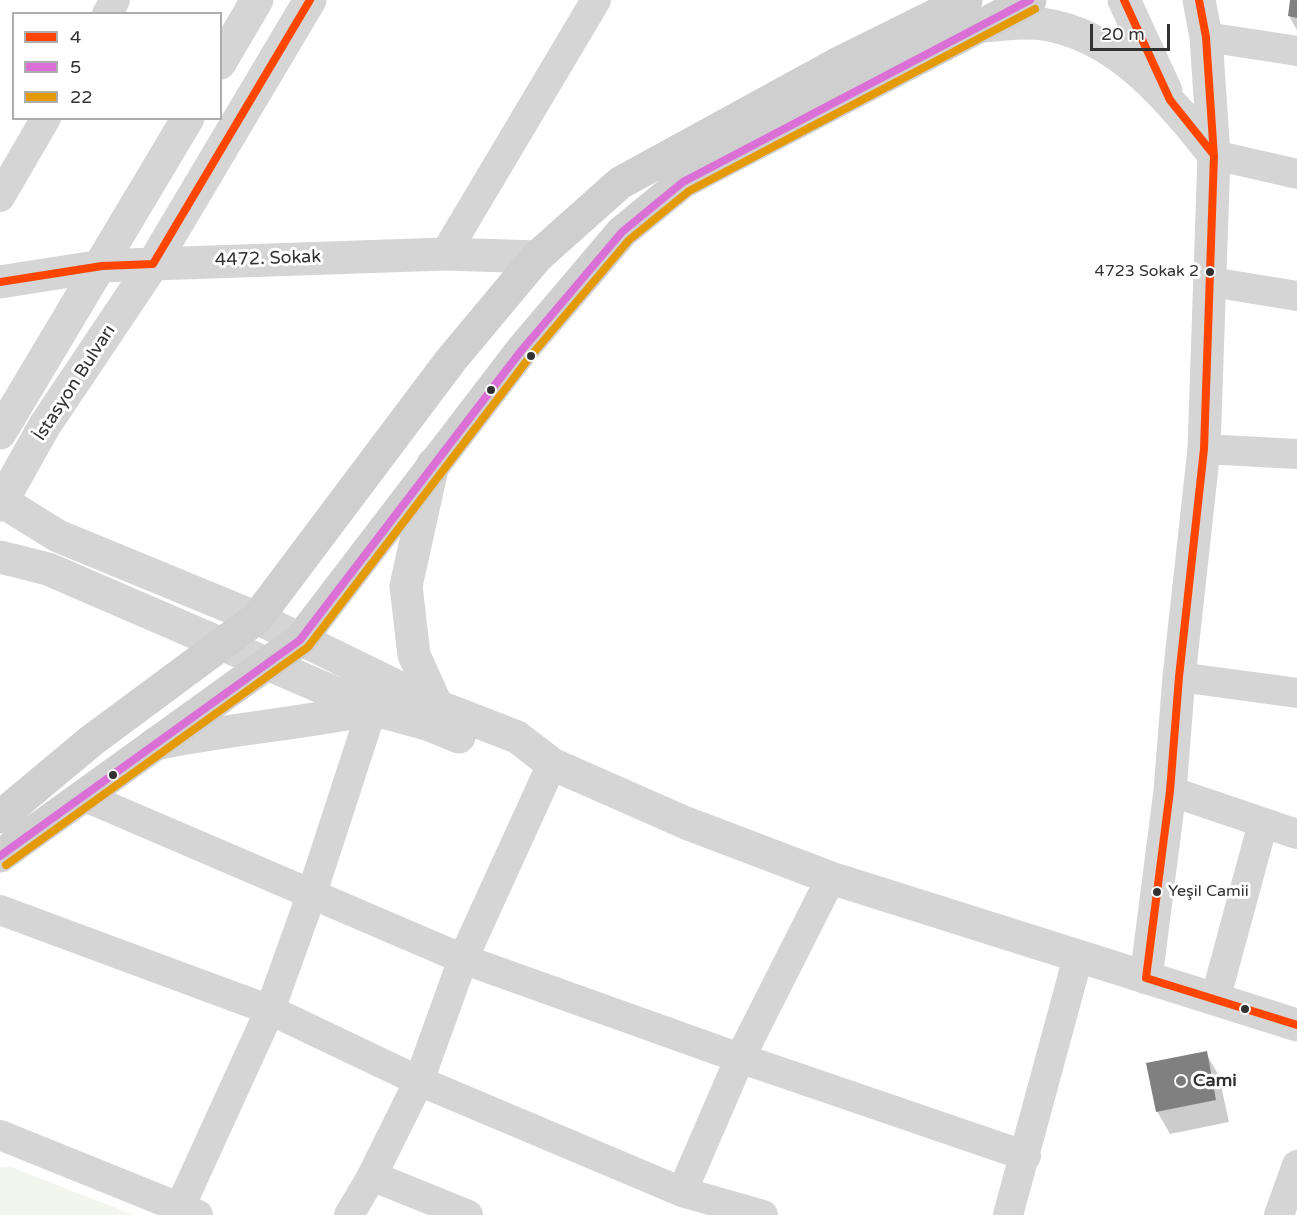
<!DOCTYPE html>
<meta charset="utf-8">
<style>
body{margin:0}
#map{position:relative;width:1297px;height:1215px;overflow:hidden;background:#fff;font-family:"Varela Round",sans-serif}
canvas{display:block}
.legend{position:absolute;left:12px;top:12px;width:210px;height:108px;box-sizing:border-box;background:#fff;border:2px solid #adadad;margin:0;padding:8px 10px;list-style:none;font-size:18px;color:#313131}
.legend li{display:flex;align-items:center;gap:12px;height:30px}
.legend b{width:30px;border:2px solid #adadad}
.scale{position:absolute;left:1090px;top:24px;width:80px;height:27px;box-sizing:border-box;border:3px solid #313131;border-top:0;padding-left:8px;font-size:18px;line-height:21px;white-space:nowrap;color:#313131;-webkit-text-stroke:4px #fff;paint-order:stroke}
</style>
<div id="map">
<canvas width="1297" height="1215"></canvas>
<ul class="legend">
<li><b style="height:8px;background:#ff4500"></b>4</li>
<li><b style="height:8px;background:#da70d6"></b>5</li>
<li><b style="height:8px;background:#e39a05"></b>22</li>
</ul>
<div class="scale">20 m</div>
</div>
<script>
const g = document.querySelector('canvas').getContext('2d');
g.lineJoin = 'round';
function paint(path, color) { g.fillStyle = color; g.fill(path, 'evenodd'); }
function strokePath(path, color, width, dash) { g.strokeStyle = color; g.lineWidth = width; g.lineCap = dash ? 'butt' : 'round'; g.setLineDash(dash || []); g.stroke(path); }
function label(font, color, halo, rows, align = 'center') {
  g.font = font + ' "Varela Round",sans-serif'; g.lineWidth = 6; g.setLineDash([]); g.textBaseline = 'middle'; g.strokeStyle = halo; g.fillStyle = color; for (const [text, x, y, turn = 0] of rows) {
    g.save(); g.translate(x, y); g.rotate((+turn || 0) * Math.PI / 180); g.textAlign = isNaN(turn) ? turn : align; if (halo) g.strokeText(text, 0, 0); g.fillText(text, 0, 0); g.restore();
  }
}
const green = new Path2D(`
 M 0,1167 L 11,1167 L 134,1215 L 0,1215 Z`);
const shadow = new Path2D(`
 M 1291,0 L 1297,0 L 1297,30 L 1289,16 Z
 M 1206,1053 L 1219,1076 L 1229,1122 L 1170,1134 L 1157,1111 Z`);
const building = new Path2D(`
 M 1290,0 L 1297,0 L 1297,18 L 1288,16 Z
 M 1207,1051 L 1216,1100 L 1156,1112 L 1146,1063 Z`);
const minor = new Path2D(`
 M 107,14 L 115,0
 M 1206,37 L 1297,51
 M 1214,155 L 1297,174
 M 0,197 L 46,118
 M 445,254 L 596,0
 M 1211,282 L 1297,296
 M 1204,449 L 1297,454
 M 1179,677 L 1297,693
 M 1170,791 L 1297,834
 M 83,796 L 463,959 L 740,1058 L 1026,1156
 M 0,910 L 270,1010 L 419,1081 L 682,1192 L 763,1215
 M 1215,1000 L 1263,823
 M 0,1135 L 198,1215
 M 372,1176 L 468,1215
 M 682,1192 L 740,1058 L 831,878
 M 180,1207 L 270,1010 L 312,893 L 372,709
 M 349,1215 L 372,1176 L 419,1081 L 463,959 L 552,764
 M 1008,1215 L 1078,957
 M 1279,1215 L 1297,1165`);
const tertiary = new Path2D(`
 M 1124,0 L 1166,91
 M 982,26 C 1002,25 1024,21 1042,24 C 1117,34 1170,100 1214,155
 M 220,63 L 257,0
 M 0,282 L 102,266 L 153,264 L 445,254 L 537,257
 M 0,433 L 188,118
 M 433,464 L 406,586 L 414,655 L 437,706
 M 0,500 L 58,536 L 257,618 L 437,706 L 517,737 L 552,764 L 686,823 L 831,878 L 1297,1025
 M 0,505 L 45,425 L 153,264 L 310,0
 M 0,557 L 48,569 L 372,709 L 427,724 L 459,737
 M 155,744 C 227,729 300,724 372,709
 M 1146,978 L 1170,791 L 1179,677 L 1204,449 L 1214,155 L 1206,37 L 1199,0`);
const secondary = new Path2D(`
 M 0,817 L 91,741 L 257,618 L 451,360 L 537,257 L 620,183 L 839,63 L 966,0
 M 0,856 L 300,640 L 521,351 L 622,232 L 683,182 L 1030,0`);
const bus1 = new Path2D(`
 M 1124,0 L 1170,100 L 1214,155 L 1204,449 L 1179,677 L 1170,791 L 1146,978
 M 1199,0 L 1206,37 L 1214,157
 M 0,282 L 102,266 L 153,264 L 310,0
 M 1146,978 L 1297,1025`);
const bus2 = new Path2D(`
 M 0,856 L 300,640 L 521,351 L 622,232 L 683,182 L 1030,0`);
const bus3 = new Path2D(`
 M 6,865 L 308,647 L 529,358 L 629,240 L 689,191 L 1035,9`);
const markers = [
 [1210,272,5,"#313131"],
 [531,356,5,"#313131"],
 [491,390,5,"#313131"],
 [113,775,5,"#313131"],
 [1157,892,5,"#313131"],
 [1245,1009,5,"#313131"],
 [1181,1081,6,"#797979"]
];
const busNames = [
 ["4723 Sokak 2",1199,272],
 ["Yeşil Camii",1168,892,"left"]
];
const streetNames = [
 ["4472. Sokak",268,259,-2],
 ["İstasyon Bulvarı",75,383,-57]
];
const poiNames = [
 ["Cami",1193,1081]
];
paint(green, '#f2f6ed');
paint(shadow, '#0003');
paint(building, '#808080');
strokePath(minor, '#d5d5d5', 30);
strokePath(tertiary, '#d5d5d5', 33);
strokePath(secondary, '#cfcfcf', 33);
strokePath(bus1, '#ff4500', 8);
strokePath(bus2, '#da70d6', 8);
strokePath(bus3, '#e39a05', 8);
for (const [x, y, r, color] of markers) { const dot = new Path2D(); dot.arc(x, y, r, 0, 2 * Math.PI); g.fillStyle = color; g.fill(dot); strokePath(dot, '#fff', 2); }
label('16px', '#313131', '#fff', busNames, 'right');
label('18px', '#313131', '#fff', streetNames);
label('bold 18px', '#313131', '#fff', poiNames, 'left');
</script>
